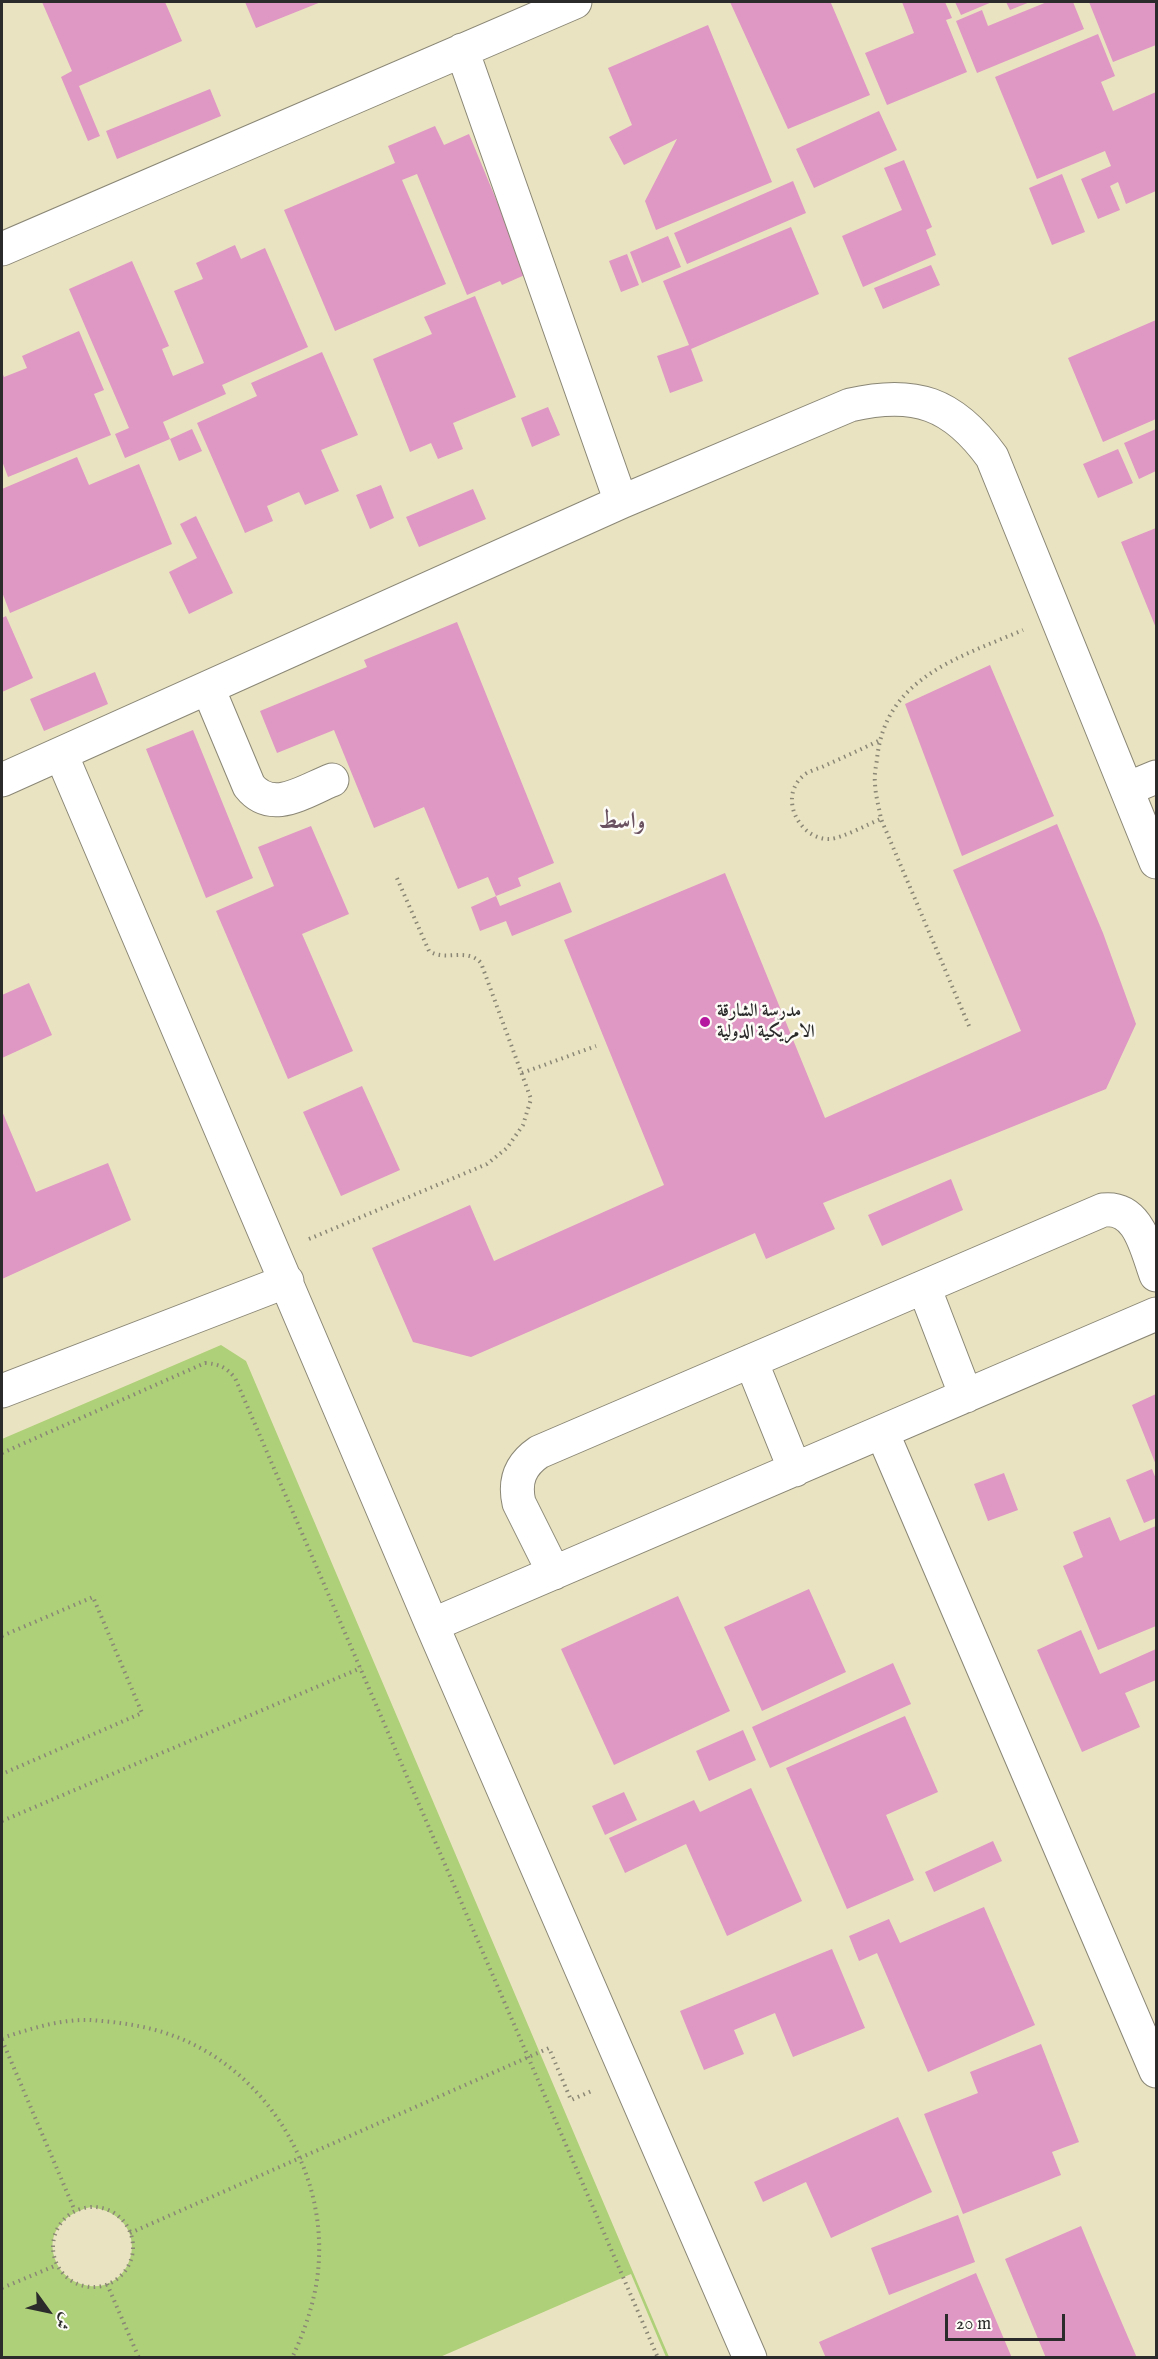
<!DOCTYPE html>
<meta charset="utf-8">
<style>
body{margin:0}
#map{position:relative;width:1158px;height:2359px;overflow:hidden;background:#eae3c1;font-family:"IM FELL English",Amiri,serif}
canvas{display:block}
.frame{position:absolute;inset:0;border:3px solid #2b2b2b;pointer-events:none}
.north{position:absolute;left:18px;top:2281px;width:60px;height:60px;-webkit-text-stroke:4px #fdfcf7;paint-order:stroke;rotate:123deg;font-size:16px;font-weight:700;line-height:24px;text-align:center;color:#2b2b2b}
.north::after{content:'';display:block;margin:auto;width:21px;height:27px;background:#2b2b2b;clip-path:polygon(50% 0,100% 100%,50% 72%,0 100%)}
.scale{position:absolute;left:945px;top:2314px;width:120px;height:27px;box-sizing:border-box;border:3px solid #2b2b2b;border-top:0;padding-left:8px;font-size:18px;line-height:21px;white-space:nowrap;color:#2b2b2b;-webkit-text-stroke:4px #fdfcf7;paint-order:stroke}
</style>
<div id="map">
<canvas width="1158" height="2359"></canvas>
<div class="frame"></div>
<div class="north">ش</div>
<div class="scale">20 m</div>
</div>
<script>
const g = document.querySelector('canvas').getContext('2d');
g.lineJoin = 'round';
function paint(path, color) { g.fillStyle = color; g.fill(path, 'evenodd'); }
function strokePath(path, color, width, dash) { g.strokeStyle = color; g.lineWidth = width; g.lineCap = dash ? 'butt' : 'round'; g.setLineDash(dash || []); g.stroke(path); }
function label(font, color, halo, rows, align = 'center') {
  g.font = font + ' "IM FELL English",Amiri,serif'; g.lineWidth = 5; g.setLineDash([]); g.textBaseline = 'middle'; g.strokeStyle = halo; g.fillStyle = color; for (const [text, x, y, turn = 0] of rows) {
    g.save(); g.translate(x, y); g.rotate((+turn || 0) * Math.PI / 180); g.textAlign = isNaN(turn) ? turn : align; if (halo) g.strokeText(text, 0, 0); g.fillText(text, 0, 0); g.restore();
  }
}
const green = new Path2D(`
 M 221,1345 L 246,1361 L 669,2357 L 666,2357 L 631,2274 L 440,2357 L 2,2357 L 2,1439 ZM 91,2207 C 159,2217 133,2301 81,2284 C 71,2281 61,2273 57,2264 C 43,2234 64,2213 91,2207 Z`);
const building = new Path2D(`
 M 42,2 L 165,2 L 182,41 L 79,86 L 100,136 L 88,141 L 61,77 L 72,71 Z
 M 245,2 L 321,2 L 256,28 Z
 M 730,2 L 826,2 L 831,3 L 870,95 L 788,129 Z
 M 902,2 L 945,2 L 952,18 L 946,20 L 967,72 L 887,105 L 865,53 L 914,33 Z
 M 955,2 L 992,2 L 961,15 Z
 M 1006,2 L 1030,2 L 1010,10 Z
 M 1047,2 L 1073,2 L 1084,29 L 977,73 L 956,21 L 982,10 L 988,26 Z
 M 1089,2 L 1156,2 L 1156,45 L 1113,62 Z
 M 708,25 L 772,182 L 656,230 L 645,201 L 677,139 L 624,165 L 609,137 L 632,125 L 608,68 Z
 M 1098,34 L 1115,76 L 1101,82 L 1113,111 L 1156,92 L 1156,191 L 1126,204 L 1118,182 L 1110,186 L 1120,210 L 1098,219 L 1081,179 L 1111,166 L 1105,151 L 1037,179 L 995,77 Z
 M 210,89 L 221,116 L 117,159 L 106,131 Z
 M 879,111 L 897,150 L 814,188 L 796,149 Z
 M 435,126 L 444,145 L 469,134 L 527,274 L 502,285 L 500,281 L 467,295 L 417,174 L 402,180 L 446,284 L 335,331 L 284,210 L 395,163 L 388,146 Z
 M 904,160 L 932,227 L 926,230 L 936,255 L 863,287 L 842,236 L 902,210 L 884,168 Z
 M 1062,174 L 1085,232 L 1052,245 L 1029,188 Z
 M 793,181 L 806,213 L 687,264 L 674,233 Z
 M 791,227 L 819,294 L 691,349 L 703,381 L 670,393 L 657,356 L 689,345 L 663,281 Z
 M 668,236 L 681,267 L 642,283 L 630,252 Z
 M 235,245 L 241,259 L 265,248 L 308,347 L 222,385 L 226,394 L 163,422 L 170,439 L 125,458 L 115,434 L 129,428 L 69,289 L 132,261 L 169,346 L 162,349 L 173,376 L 204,363 L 174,291 L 203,279 L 196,263 Z
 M 627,254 L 639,285 L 621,292 L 609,261 Z
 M 931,265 L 940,285 L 883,309 L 874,288 Z
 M 475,296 L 516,397 L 453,423 L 463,449 L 438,459 L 431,443 L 410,452 L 373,359 L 432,334 L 424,317 Z
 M 1156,320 L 1156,419 L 1103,442 L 1068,358 Z
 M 79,331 L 104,390 L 94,394 L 111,435 L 8,477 L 2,461 L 2,372 L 4,377 L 27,368 L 22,356 Z
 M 322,352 L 358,435 L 321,450 L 339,491 L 305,505 L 299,492 L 267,506 L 273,521 L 245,533 L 197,423 L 257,396 L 251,383 Z
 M 548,407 L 560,435 L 532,447 L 521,418 Z
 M 192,429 L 202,451 L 179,461 L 170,439 Z
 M 1156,429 L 1156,471 L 1139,479 L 1124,443 Z
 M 1118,449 L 1133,483 L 1098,498 L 1083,464 Z
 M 77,457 L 89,485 L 139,464 L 172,544 L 10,613 L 2,592 L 2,489 Z
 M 381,485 L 394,518 L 370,529 L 356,495 Z
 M 473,489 L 486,519 L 419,547 L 406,517 Z
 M 196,516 L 233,593 L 189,614 L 169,572 L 197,558 L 180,524 Z
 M 1156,528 L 1156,628 L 1121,542 Z
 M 6,616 L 33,678 L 2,692 L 2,618 Z
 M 457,622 L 554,863 L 518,878 L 521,886 L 496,896 L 488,877 L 458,889 L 424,807 L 374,828 L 334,730 L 277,753 L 260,711 L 367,667 L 364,660 Z
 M 990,665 L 1054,816 L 962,856 L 905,704 Z
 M 95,672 L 108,704 L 44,731 L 30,699 Z
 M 193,730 L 253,878 L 206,898 L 146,749 Z
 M 1057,824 L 1103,933 L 1136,1024 L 1106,1089 L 823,1203 L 835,1229 L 766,1259 L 755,1233 L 471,1357 L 413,1342 L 372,1248 L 470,1205 L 494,1261 L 664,1185 L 564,940 L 725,873 L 825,1118 L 1021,1031 L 953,870 Z
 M 311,826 L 349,914 L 302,934 L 353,1051 L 288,1079 L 216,911 L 274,886 L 258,847 Z
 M 560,882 L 572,912 L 512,936 L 506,921 L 480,931 L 471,907 L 496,896 L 500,906 Z
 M 29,983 L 52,1035 L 2,1058 L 2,995 Z
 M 362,1086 L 400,1170 L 341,1196 L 303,1112 Z
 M 2,1111 L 36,1192 L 108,1163 L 131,1220 L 2,1279 Z
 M 951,1179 L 963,1210 L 882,1246 L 868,1215 Z
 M 1156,1394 L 1156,1465 L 1132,1405 Z
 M 1152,1469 L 1156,1479 L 1156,1518 L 1144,1523 L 1126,1480 Z
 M 1004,1473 L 1018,1510 L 988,1521 L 974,1484 Z
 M 1110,1517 L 1120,1541 L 1156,1526 L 1156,1626 L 1098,1650 L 1063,1566 L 1083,1557 L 1073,1532 Z
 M 809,1589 L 846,1672 L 762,1711 L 724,1627 Z
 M 678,1596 L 730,1711 L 614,1765 L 561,1649 Z
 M 1081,1630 L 1100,1674 L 1156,1649 L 1156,1680 L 1125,1693 L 1140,1727 L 1082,1752 L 1037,1650 Z
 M 893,1663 L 911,1704 L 770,1768 L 752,1727 Z
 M 905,1716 L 938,1792 L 886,1815 L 914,1880 L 847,1909 L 786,1768 Z
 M 743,1730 L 756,1760 L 709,1781 L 696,1751 Z
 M 751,1788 L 802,1901 L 727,1936 L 686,1844 L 625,1873 L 609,1838 L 694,1800 L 700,1812 Z
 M 624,1792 L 637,1820 L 605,1835 L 592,1806 Z
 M 993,1841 L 1002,1861 L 934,1892 L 925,1872 Z
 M 984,1907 L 1035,2025 L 928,2072 L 877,1953 L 859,1961 L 849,1936 L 889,1919 L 900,1943 Z
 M 832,1949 L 865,2028 L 793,2057 L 775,2013 L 734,2030 L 744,2054 L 704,2070 L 680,2011 Z
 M 1041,2044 L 1079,2142 L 1052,2152 L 1061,2175 L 963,2214 L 924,2114 L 978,2093 L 970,2072 Z
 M 898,2117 L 932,2192 L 831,2238 L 806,2182 L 763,2202 L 754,2182 Z
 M 958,2215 L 975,2262 L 889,2295 L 871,2248 Z
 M 1081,2226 L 1100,2272 L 1137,2358 L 1046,2358 L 1005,2259 Z
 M 976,2273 L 1012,2358 L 826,2358 L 819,2342 Z`);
const path = new Path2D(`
 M 878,741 C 860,750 842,758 824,766 C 818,769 808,771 803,776 C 778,797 799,840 830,839 C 843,838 868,824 881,819
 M 969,1026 L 881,819 C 879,807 875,794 875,782 C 874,775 876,767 877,759 C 885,678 958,658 1023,630
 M 522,1073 L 596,1046
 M 309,1239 L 487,1164 L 507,1148 L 523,1125 L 531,1099 L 481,963 C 467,947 446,962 429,951 L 396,876
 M 2,1453 L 205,1363 C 219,1364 226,1367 235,1378 L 658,2358
 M 2,1636 L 93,1597 L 142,1713 L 2,1774
 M 2,1821 L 361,1668
 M 2,2038 C 30,2029 60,2019 90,2020 C 118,2022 148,2026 174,2036 C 263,2069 323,2164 319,2257 C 318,2292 307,2326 292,2358
 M 2,2040 L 75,2211
 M53 2247a40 40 0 1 1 80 0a40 40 0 1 1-80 0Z
 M 130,2233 L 549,2048 L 571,2100 L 594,2090
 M 107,2284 L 139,2358
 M 2,2288 L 57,2265`);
const minor = new Path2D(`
 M 462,50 L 621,502
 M 2,249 L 575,2
 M 208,688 L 249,786 C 272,815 304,791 332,780
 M 61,754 L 432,1625 L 750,2358
 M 2,780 L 621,502 L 850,405 C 915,390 953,403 992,457 L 1156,862
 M 1127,789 L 1156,777
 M 924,1287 L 966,1396
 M 751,1361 L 795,1470
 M 2,1391 L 287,1281
 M 882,1432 L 1156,2071
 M 554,1573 L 519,1503 C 514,1481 520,1465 539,1452 L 1103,1210 C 1139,1206 1146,1248 1156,1275
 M 432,1625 L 1156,1314`);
const markers = [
 [705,1022,6,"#b5179e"]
];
const poiNames = [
 ["مدرسة الشارقة",717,1012],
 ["الامريكية الدولية",717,1033]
];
const districtNames = [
 ["واسط",622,823]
];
paint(green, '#aed078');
paint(building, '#df97c3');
strokePath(minor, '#8a8776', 35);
strokePath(path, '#8a8776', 4, [1.5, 4.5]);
strokePath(minor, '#fff', 33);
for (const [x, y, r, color] of markers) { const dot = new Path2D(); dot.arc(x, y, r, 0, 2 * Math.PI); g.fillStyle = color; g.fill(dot); strokePath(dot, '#fdfcf7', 2); }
label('bold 18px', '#2b2b2b', '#fdfcf7', poiNames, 'left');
label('bold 24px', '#6a5160', '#fdfcf7', districtNames);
</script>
